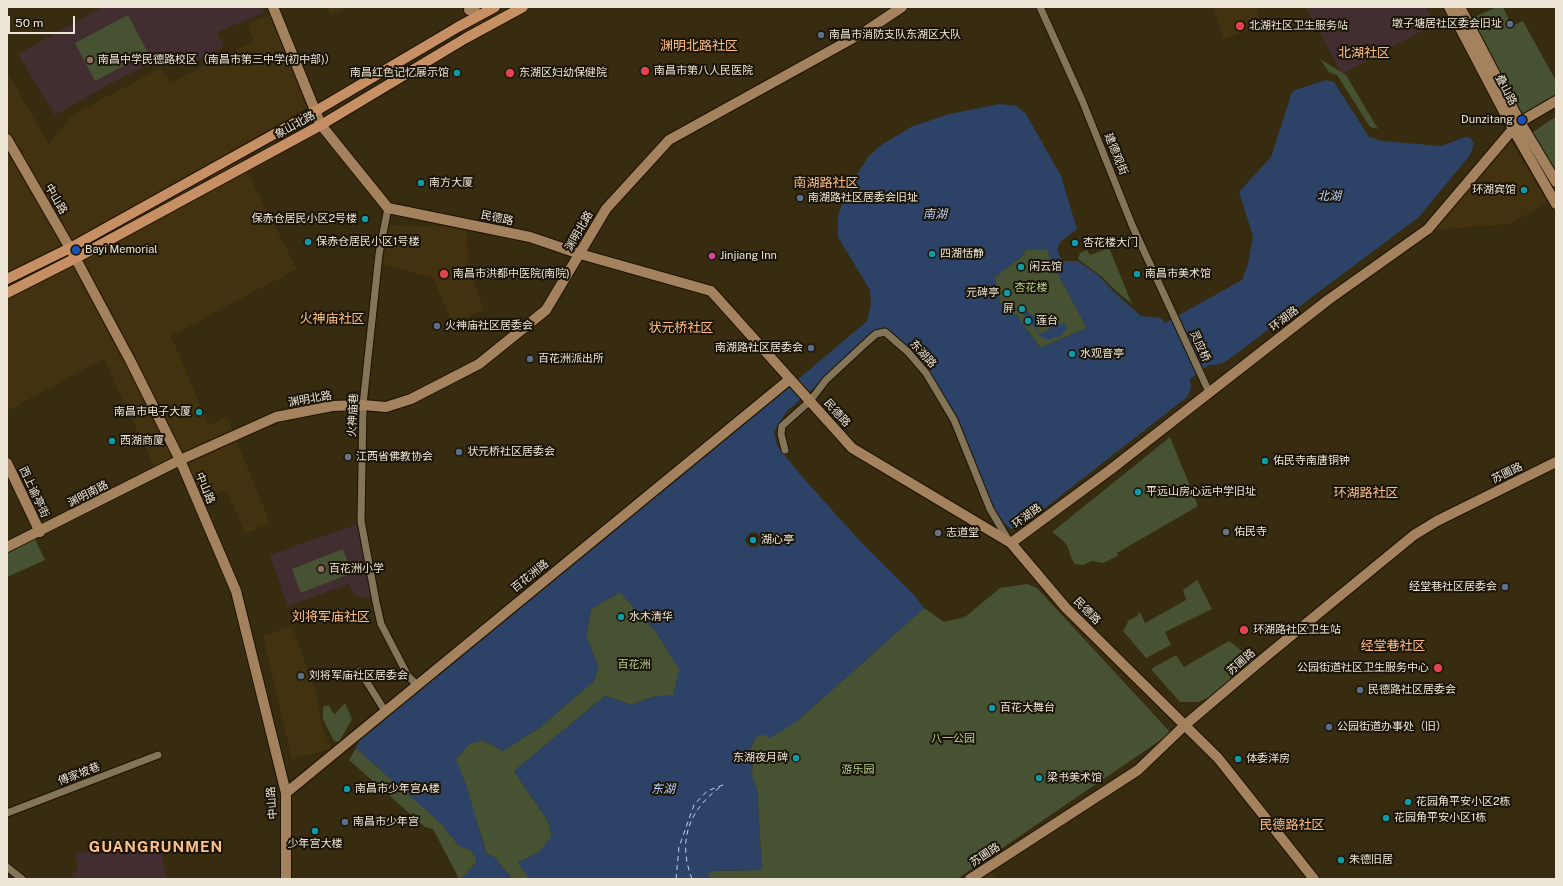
<!DOCTYPE html>
<meta charset="utf-8">
<style>
body{margin:0}
#map{position:relative;width:1563px;height:886px;overflow:hidden;background:#372b10;font-family:"Public Sans",sans-serif}
canvas{display:block}
.frame{position:absolute;inset:0;border:8px solid #ede5d5;pointer-events:none}
.scale{position:absolute;left:8px;top:16px;width:67px;height:18px;box-sizing:border-box;border:2px solid #ede5d5;border-top:0;padding-left:5px;font-size:12px;line-height:14px;white-space:nowrap;color:#ede5d5;-webkit-text-stroke:3px #1a1409;paint-order:stroke}
</style>
<div id="map">
<canvas width="1563" height="886"></canvas>
<div class="frame"></div>
<div class="scale">50 m</div>
</div>
<script>
const g = document.querySelector('canvas').getContext('2d');
g.lineJoin = 'round';
function paint(path, color) { g.fillStyle = color; g.fill(path, 'evenodd'); }
function strokePath(path, color, width, dash) { g.strokeStyle = color; g.lineWidth = width; g.lineCap = dash ? 'butt' : 'round'; g.setLineDash(dash || []); g.stroke(path); }
function label(font, color, halo, rows, align = 'center') {
  g.font = font + ' "Public Sans","Noto Sans SC",sans-serif'; g.lineWidth = 4; g.setLineDash([]); g.textBaseline = 'middle'; g.strokeStyle = halo; g.fillStyle = color; for (const [text, x, y, turn = 0] of rows) {
    g.save(); g.translate(x, y); g.rotate((+turn || 0) * Math.PI / 180); g.textAlign = isNaN(turn) ? turn : align; if (halo) g.strokeText(text, 0, 0); g.fillText(text, 0, 0); g.restore();
  }
}
const built = new Path2D(`
 M 327,7 L 348,7 L 331,15 Z
 M 1212,7 L 1256,7 L 1263,24 L 1224,39 Z
 M 270,14 L 307,108 L 235,149 L 297,269 L 171,336 L 209,425 L 227,417 L 270,523 L 245,534 L 227,490 L 202,499 L 185,457 L 156,471 L 104,359 L 7,411 L 7,72 L 49,144 L 71,116 L 160,68 L 172,82 L 254,41 L 247,24 Z
 M 1510,139 L 1547,202 L 1511,224 L 1433,230 Z
 M 388,225 L 465,227 L 466,231 L 469,269 L 484,309 L 453,325 L 433,278 L 382,264 Z
 M 292,626 L 316,693 L 321,722 L 331,749 L 292,759 L 263,636 Z
 M 991,871 L 996,879 L 979,879 Z`);
const education = new Path2D(`
 M 103,7 L 262,7 L 264,13 L 217,32 L 224,47 L 180,67 L 173,53 L 113,82 L 55,115 L 18,54 Z
 M 1306,7 L 1426,7 L 1435,24 L 1342,74 Z
 M 358,524 L 374,600 L 355,596 L 349,584 L 288,606 L 270,555 Z
 M 159,841 L 167,879 L 69,879 L 78,868 L 75,853 Z`);
const green = new Path2D(`
 M 1497,7 L 1503,7 L 1512,26 L 1523,21 L 1556,81 L 1556,95 L 1522,116 L 1472,18 Z
 M 128,15 L 148,53 L 95,81 L 75,43 Z
 M 1320,59 L 1346,75 L 1378,129 L 1370,127 L 1337,75 L 1329,72 Z
 M 1555,117 L 1556,119 L 1556,171 L 1530,134 Z
 M 1109,248 L 1132,304 L 1116,291 L 1101,276 L 1078,259 L 1080,253 L 1087,250 L 1090,255 Z
 M 1026,249 L 1048,250 L 1052,263 L 1087,328 L 1040,348 L 1016,314 L 1008,314 L 1005,305 L 1000,303 L 995,277 L 1022,256 Z
 M 1170,437 L 1198,506 L 1117,553 L 1118,556 L 1103,563 L 1092,561 L 1083,565 L 1075,564 C 1069,557 1071,553 1067,546 C 1064,540 1057,536 1052,532 Z
 M 35,539 L 45,560 L 7,577 L 7,552 Z
 M 343,549 L 352,573 L 301,593 L 292,569 Z
 M 1197,580 L 1212,609 L 1165,632 L 1171,645 L 1146,658 L 1123,631 L 1129,620 L 1137,616 L 1140,612 L 1145,623 L 1186,600 L 1183,590 Z
 M 1027,584 L 1037,588 L 1171,733 L 957,879 L 709,879 L 708,871 L 762,870 L 757,790 L 752,776 L 753,754 L 750,750 L 755,738 L 762,734 L 796,722 L 924,608 L 944,622 L 965,617 L 1000,588 Z
 M 620,592 L 656,632 L 680,670 L 673,697 C 659,693 645,699 632,705 L 605,696 L 514,771 L 548,821 L 552,836 L 540,851 L 518,863 L 530,879 L 512,879 L 495,858 L 486,853 L 484,844 L 456,759 L 470,743 L 483,740 L 503,751 L 539,728 L 594,681 L 598,666 L 586,635 L 591,609 Z
 M 1229,641 L 1255,661 L 1218,694 L 1198,702 L 1180,702 L 1151,669 L 1176,655 L 1184,667 Z
 M 345,703 L 352,719 L 339,742 L 334,741 L 323,719 L 323,707 L 329,705 L 334,715 Z
 M 356,748 L 442,824 L 459,846 L 471,850 L 476,858 L 476,863 L 461,879 L 459,879 L 433,829 L 425,827 L 349,760 Z`);
const water = new Path2D(`
 M 1326,80 L 1334,82 L 1369,137 L 1382,141 L 1442,146 L 1465,137 L 1470,138 L 1474,143 L 1470,155 L 1419,217 L 1225,362 L 1216,365 L 1209,365 L 1190,379 L 1191,388 L 1187,397 L 1022,526 L 1011,529 L 998,518 L 990,507 L 954,418 L 929,370 L 901,340 L 886,330 L 876,334 L 786,412 L 774,432 L 777,445 L 798,472 L 858,539 L 914,595 L 924,608 L 796,722 L 770,738 L 762,734 L 755,738 L 750,750 L 753,754 L 752,776 L 757,790 L 762,870 L 709,871 L 709,879 L 530,879 L 518,863 L 540,851 L 552,836 L 548,821 L 514,771 L 605,696 L 632,705 C 645,699 659,694 673,696 L 679,669 L 656,632 L 620,592 L 591,609 L 586,635 L 598,666 L 594,681 L 539,728 L 503,751 L 483,740 L 470,743 L 456,759 L 466,784 L 486,853 L 495,858 L 512,879 L 461,879 L 476,863 L 476,858 L 471,850 L 459,846 L 442,824 L 356,748 L 360,740 L 775,399 L 867,321 L 871,304 L 870,290 L 838,237 L 838,216 L 846,191 L 869,156 L 880,146 L 911,127 L 949,114 L 1000,104 L 1017,106 L 1026,114 L 1061,176 L 1077,229 L 1061,241 L 1057,249 L 1062,261 L 1078,261 L 1098,275 L 1114,292 L 1141,316 L 1161,318 L 1165,323 L 1242,280 L 1248,264 L 1253,236 L 1239,192 L 1271,157 L 1292,92 L 1298,89 ZM 1026,249 L 1048,250 L 1052,263 L 1087,328 L 1040,348 L 1016,314 L 1009,314 L 1005,305 L 1000,303 L 995,277 L 1022,256 ZM 755,532 L 759,535 L 760,543 L 756,547 L 751,547 L 747,544 L 745,539 L 750,533 Z
 M 1021,309 L 1023,312 L 1027,311 L 1036,319 L 1037,325 L 1035,326 L 1039,333 L 1042,334 L 1057,323 L 1066,324 L 1067,328 L 1061,336 L 1046,340 L 1040,336 L 1031,323 L 1029,318 L 1023,314 Z`);
const ferry = new Path2D(`
 M 676,879 L 679,847 L 694,805 L 707,791 L 723,785 C 689,809 677,840 692,879`);
const street = new Path2D(`
 M 1040,7 L 1082,100 L 1132,225 L 1209,392
 M 388,208 L 379,254 L 363,405 L 361,521 L 376,602 L 381,624 L 408,676 L 417,685
 M 785,450 L 781,434 L 782,426 L 810,401 L 826,380 L 868,341 L 876,334 L 885,332 L 908,352 L 926,373 L 954,420 L 990,509 L 1009,541
 M 360,671 L 385,711
 M 7,813 L 158,755
 M 7,867 L 22,879`);
const secondary = new Path2D(`
 M 273,7 L 321,125 L 388,208 L 530,237 L 580,254 L 711,291 L 852,448 L 1011,543 L 1066,608 L 1218,758 L 1314,879
 M 1449,7 L 1513,129 L 1556,204
 M 1460,7 L 1520,122 L 1556,182
 M 469,10 L 475,7
 M 7,139 L 70,248 L 131,362 L 180,460 L 236,591 L 286,793 L 286,879
 M 7,463 L 40,532
 M 1011,543 L 1110,470 L 1328,300 L 1428,229 L 1513,129 L 1520,122 L 1556,101
 M 7,547 L 180,460 L 276,417 L 332,406 L 363,405 L 386,407 L 411,399 L 479,364 L 546,310 L 606,209 L 669,140 L 866,31 L 902,7
 M 286,793 L 790,379
 M 970,879 L 1138,770 L 1185,725 L 1264,658 L 1414,535 L 1437,521 L 1556,462`);
const primary = new Path2D(`
 M 7,279 L 70,248 L 314,112 L 458,27 L 495,7
 M 7,293 L 76,258 L 321,125 L 466,38 L 523,7`);
const markers = [
 [1510,24,4,"#5c6f8a"],
 [1240,26,5,"#e0444e"],
 [821,35,4,"#5c6f8a"],
 [90,60,4,"#8d6e63"],
 [645,71,5,"#e0444e"],
 [457,73,4,"#0f9aa8"],
 [510,73,5,"#e0444e"],
 [1522,120,5,"#1a4fb4"],
 [421,183,4,"#0f9aa8"],
 [1524,190,4,"#0f9aa8"],
 [800,198,4,"#5c6f8a"],
 [365,219,4,"#0f9aa8"],
 [308,242,4,"#0f9aa8"],
 [1075,243,4,"#0f9aa8"],
 [76,250,5,"#1a4fb4"],
 [932,254,4,"#0f9aa8"],
 [712,256,4,"#d1479c"],
 [1021,267,4,"#0f9aa8"],
 [444,274,5,"#e0444e"],
 [1137,274,4,"#0f9aa8"],
 [1007,293,4,"#0f9aa8"],
 [1022,309,4,"#0f9aa8"],
 [1028,321,4,"#0f9aa8"],
 [437,326,4,"#5c6f8a"],
 [811,348,4,"#5c6f8a"],
 [1072,354,4,"#0f9aa8"],
 [530,359,4,"#5c6f8a"],
 [199,412,4,"#0f9aa8"],
 [112,441,4,"#0f9aa8"],
 [459,452,4,"#5c6f8a"],
 [348,457,4,"#6b7280"],
 [1265,461,4,"#0f9aa8"],
 [1138,492,4,"#0f9aa8"],
 [1226,532,4,"#6b7280"],
 [938,533,4,"#6b7280"],
 [753,540,4,"#0f9aa8"],
 [321,569,4,"#8d6e63"],
 [1505,587,4,"#5c6f8a"],
 [621,617,4,"#0f9aa8"],
 [1244,630,5,"#e0444e"],
 [1438,668,5,"#e0444e"],
 [301,676,4,"#5c6f8a"],
 [1360,690,4,"#5c6f8a"],
 [992,708,4,"#0f9aa8"],
 [1329,727,4,"#5c6f8a"],
 [796,758,4,"#0f9aa8"],
 [1238,759,4,"#0f9aa8"],
 [1039,778,4,"#0f9aa8"],
 [347,789,4,"#0f9aa8"],
 [1408,802,4,"#0f9aa8"],
 [1386,818,4,"#0f9aa8"],
 [345,822,4,"#5c6f8a"],
 [315,831,4,"#0f9aa8"],
 [1341,860,4,"#0f9aa8"]
];
const poiNames = [
 ["墩子塘居社区委会旧址",1502,24,"right"],
 ["北湖社区卫生服务站",1249,26],
 ["南昌市消防支队东湖区大队",829,35],
 ["南昌中学民德路校区（南昌市第三中学(初中部)）",98,60],
 ["南昌市第八人民医院",654,71],
 ["南昌红色记忆展示馆",449,73,"right"],
 ["东湖区妇幼保健院",519,73],
 ["Dunzitang",1513,120,"right"],
 ["南方大厦",429,183],
 ["环湖宾馆",1516,190,"right"],
 ["南湖路社区居委会旧址",808,198],
 ["保赤仓居民小区2号楼",357,219,"right"],
 ["保赤仓居民小区1号楼",316,242],
 ["杏花楼大门",1083,243],
 ["Bayi Memorial",85,250],
 ["四湖恬静",940,254],
 ["Jinjiang Inn",720,256],
 ["闲云馆",1029,267],
 ["南昌市洪都中医院(南院)",453,274],
 ["南昌市美术馆",1145,274],
 ["元碑亭",999,293,"right"],
 ["屏",1014,309,"right"],
 ["莲台",1036,321],
 ["火神庙社区居委会",445,326],
 ["南湖路社区居委会",803,348,"right"],
 ["水观音亭",1080,354],
 ["百花洲派出所",538,359],
 ["南昌市电子大厦",191,412,"right"],
 ["西湖商厦",120,441],
 ["状元桥社区居委会",467,452],
 ["江西省佛教协会",356,457],
 ["佑民寺南唐铜钟",1273,461],
 ["平远山房心远中学旧址",1146,492],
 ["佑民寺",1234,532],
 ["志道堂",946,533],
 ["湖心亭",761,540],
 ["百花洲小学",329,569],
 ["经堂巷社区居委会",1497,587,"right"],
 ["水木清华",629,617],
 ["环湖路社区卫生站",1253,630],
 ["公园街道社区卫生服务中心",1429,668,"right"],
 ["刘将军庙社区居委会",309,676],
 ["民德路社区居委会",1368,690],
 ["百花大舞台",1000,708],
 ["公园街道办事处（旧）",1337,727],
 ["东湖夜月碑",788,758,"right"],
 ["体委洋房",1246,759],
 ["梁书美术馆",1047,778],
 ["南昌市少年宫A楼",355,789],
 ["花园角平安小区2栋",1416,802],
 ["花园角平安小区1栋",1394,818],
 ["南昌市少年宫",353,822],
 ["少年宫大楼",315,844,"center"],
 ["朱德旧居",1349,860]
];
const streetNames = [
 ["叠山路",1506,90,62],
 ["象山北路",295,125,-29],
 ["建德观街",1116,154,68],
 ["中山路",56,199,60],
 ["民德路",497,218,12],
 ["渊明北路",579,231,-60],
 ["环湖路",1284,319,-38],
 ["灵应桥",1200,346,65],
 ["东湖路",923,354,48],
 ["渊明北路",310,399,-10],
 ["民德路",837,413,48],
 ["火神庙巷",353,415,-87],
 ["苏圃路",1507,473,-26],
 ["中山路",205,488,67],
 ["西上谕亭街",34,492,65],
 ["渊明南路",88,494,-27],
 ["环湖路",1027,516,-36],
 ["百花洲路",530,576,-39],
 ["民德路",1087,611,45],
 ["苏圃路",1241,662,-41],
 ["傅家坡巷",79,774,-21],
 ["中山路",272,803,-94],
 ["苏圃路",985,855,-33]
];
const parkNames = [
 ["杏花楼",1031,288],
 ["百花洲",634,665],
 ["八一公园",953,739],
 ["游乐园",858,770]
];
const waterNames = [
 ["北湖",1329,196],
 ["南湖",935,214],
 ["东湖",663,789]
];
const quarterNames = [
 ["渊明北路社区",699,46],
 ["北湖社区",1364,53],
 ["南湖路社区",826,183],
 ["火神庙社区",332,319],
 ["状元桥社区",681,328],
 ["环湖路社区",1366,493],
 ["刘将军庙社区",331,617],
 ["经堂巷社区",1393,646],
 ["民德路社区",1292,825]
];
const districtNames = [
 ["GUANGRUNMEN",156,847]
];
paint(built, '#42320f');
paint(education, '#422e31');
paint(green, '#475233');
paint(water, '#2c4367');
strokePath(ferry, '#bad3f9', 1, [5, 4]);
strokePath(street, '#1f1300', 9);
strokePath(secondary, '#1f1300', 12);
strokePath(primary, '#1f1300', 12);
strokePath(street, '#847559', 7);
strokePath(secondary, '#a5825e', 10);
strokePath(primary, '#c78f64', 10);
for (const [x, y, r, color] of markers) { const dot = new Path2D(); dot.arc(x, y, r, 0, 2 * Math.PI); g.fillStyle = color; g.fill(dot); strokePath(dot, '#1a1409', 1.5); }
label('11px', '#ede5d5', '#1a1409', poiNames, 'left');
label('11px', '#ede5d5', '#1a1409', streetNames);
label('11px', '#bad38b', '#1a1409', parkNames);
label('italic 12px', '#bad3f9', '#1a1409', waterNames);
label('13px', '#fdbf88', '#1a1409', quarterNames);
g.letterSpacing = '1px';
label('bold 15px', '#fdbf88', '#1a1409', districtNames);
g.letterSpacing = '0px';
</script>
